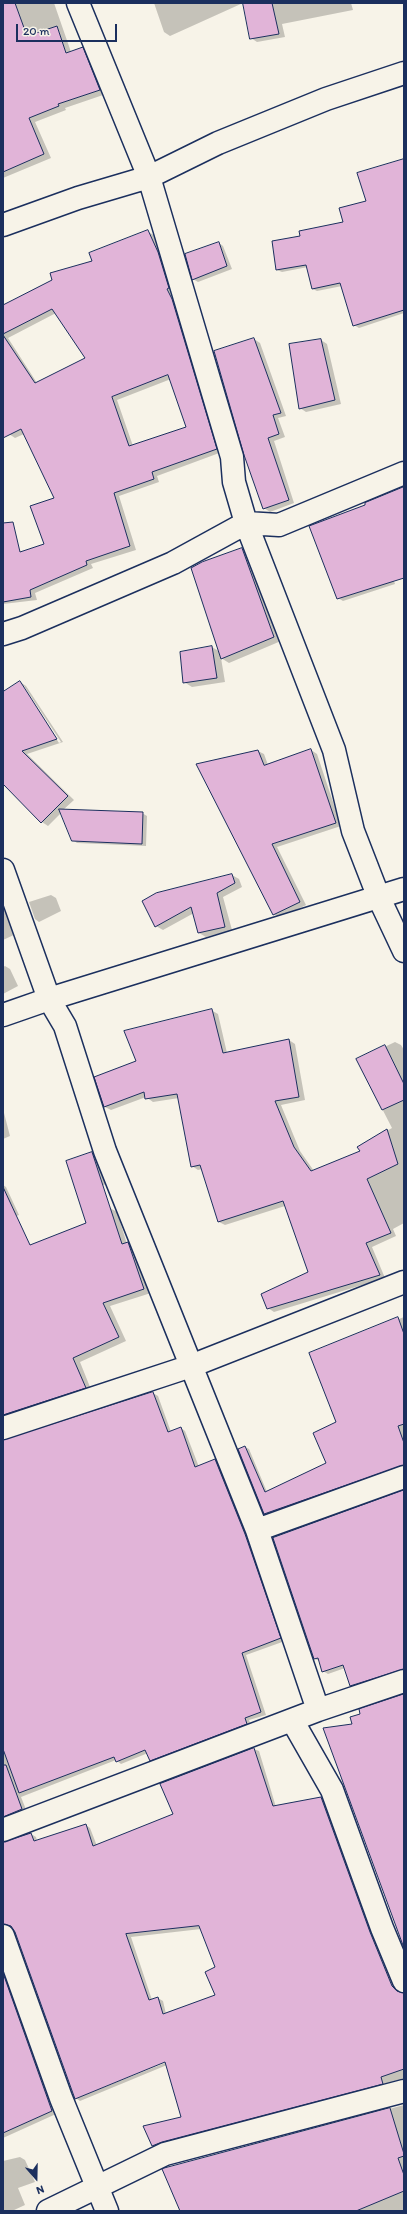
<!DOCTYPE html>
<style>
body{margin:0}
#map{position:relative;width:407px;height:2214px;overflow:hidden;background:#f7f3e8;font-family:Itim,sans-serif}
canvas{display:block}
.frame{position:absolute;inset:0;border:4px solid #1b2f5e;pointer-events:none}
.north{position:absolute;left:16px;top:2158px;width:40px;height:40px;-webkit-text-stroke:3px #f7f3e8;paint-order:stroke;rotate:160deg;font-size:11px;font-weight:700;line-height:16px;text-align:center;color:#1b2f5e}
.north::after{content:'';display:block;margin:auto;width:14px;height:18px;background:#1b2f5e;clip-path:polygon(50% 0,100% 100%,50% 72%,0 100%)}
.scale{position:absolute;left:16px;top:24px;width:101px;height:18px;box-sizing:border-box;border:2px solid #1b2f5e;border-top:0;padding-left:5px;font-size:12px;line-height:14px;white-space:nowrap;color:#1b2f5e;-webkit-text-stroke:3px #f7f3e8;paint-order:stroke}
</style>
<div id="map">
<canvas width="407" height="2214"></canvas>
<div class="frame"></div>
<div class="north">N</div>
<div class="scale">20 m</div>
</div>
<script>
const g = document.querySelector('canvas').getContext('2d');
g.lineJoin = 'round';
function paint(path, color) { g.fillStyle = color; g.fill(path, 'evenodd'); }
function strokePath(path, color, width, dash) { g.strokeStyle = color; g.lineWidth = width; g.lineCap = dash ? 'butt' : 'round'; g.setLineDash(dash || []); g.stroke(path); }
const shadow = new Path2D(`
 M 3,3 L 54,3 L 71,52 L 82,48 L 89,52 L 106,94 L 65,108 L 66,110 L 35,122 L 51,158 L 3,178 Z
 M 154,3 L 243,3 L 170,36 L 164,32 Z
 M 244,3 L 351,3 L 353,10 L 282,24 L 285,37 L 257,42 L 251,38 Z
 M 404,160 L 404,313 L 359,328 L 354,325 L 342,286 L 317,291 L 313,289 L 308,267 L 282,272 L 277,270 L 301,237 L 344,222 L 368,202 Z
 M 148,232 L 154,235 L 164,256 L 222,452 L 157,476 L 159,482 L 119,496 L 136,550 L 91,564 L 93,568 L 35,593 L 37,600 L 3,604 L 3,558 L 45,545 L 55,498 L 24,434 L 15,438 L 9,434 L 3,421 L 3,306 ZM 56,313 L 87,359 L 37,383 L 8,338 ZM 171,379 L 188,427 L 133,446 L 117,400 Z
 M 219,243 L 223,246 L 232,269 L 198,282 L 193,279 Z
 M 254,339 L 260,343 L 286,416 L 278,418 L 285,437 L 274,441 L 294,503 L 270,512 L 264,508 Z
 M 321,340 L 327,344 L 341,404 L 306,412 L 300,408 Z
 M 404,488 L 404,533 L 381,542 L 395,584 L 343,601 L 338,598 L 367,505 Z
 M 242,549 L 249,553 L 281,641 L 229,663 L 221,658 L 225,682 L 192,687 L 184,682 L 212,647 L 220,652 Z
 M 20,682 L 26,686 L 63,742 L 27,754 L 74,800 L 63,810 L 142,813 L 147,816 L 146,846 L 77,843 L 73,840 L 62,812 L 48,826 L 42,822 L 3,783 L 3,693 ZM 22,686 L 24,686 L 61,742 L 59,743 Z
 M 311,750 L 317,754 L 341,826 L 277,847 L 306,905 L 280,918 L 274,914 L 258,751 L 264,754 L 268,765 Z
 M 232,875 L 239,879 L 242,887 L 223,897 L 232,930 L 206,937 L 199,933 L 194,913 L 163,930 L 156,926 Z
 M 51,895 L 56,898 L 61,911 L 39,922 L 35,919 L 29,902 Z
 M 3,910 L 8,913 L 16,934 L 3,940 Z
 M 5,966 L 10,969 L 18,986 L 3,994 L 3,967 Z
 M 211,1010 L 218,1014 L 227,1053 L 289,1040 L 295,1044 L 305,1100 L 281,1105 L 300,1151 L 314,1171 L 362,1152 L 358,1147 L 392,1128 L 357,1060 L 395,1042 L 401,1045 L 404,1050 L 404,1223 L 393,1229 L 396,1236 L 372,1247 L 385,1278 L 274,1312 L 268,1308 L 310,1272 L 285,1206 L 225,1225 L 219,1222 L 202,1169 L 198,1170 L 192,1166 L 179,1098 L 153,1102 L 146,1097 L 111,1110 L 105,1107 L 96,1078 L 137,1061 Z
 M 3,1109 L 10,1136 L 3,1139 Z
 M 92,1153 L 101,1158 L 109,1183 L 84,1193 Z
 M 3,1185 L 6,1187 L 19,1215 L 3,1221 Z
 M 110,1208 L 117,1212 L 127,1244 L 135,1248 L 151,1293 L 110,1306 L 126,1341 L 80,1362 L 92,1392 L 34,1411 L 3,1385 L 3,1273 Z
 M 404,1317 L 404,1468 L 270,1516 L 265,1513 L 245,1447 L 249,1449 L 267,1492 L 327,1463 L 337,1423 L 310,1354 Z
 M 153,1393 L 158,1396 L 171,1432 L 181,1428 L 185,1431 L 199,1467 L 215,1460 L 220,1462 L 250,1538 L 285,1641 L 246,1655 L 266,1715 L 249,1720 L 251,1726 L 155,1763 L 151,1760 L 148,1753 L 121,1764 L 116,1760 L 21,1797 L 27,1812 L 3,1822 L 3,1447 Z
 M 404,1491 L 404,1672 L 356,1688 L 351,1685 L 345,1668 L 328,1674 L 323,1671 L 320,1661 L 315,1659 Z
 M 254,1749 L 259,1751 L 276,1807 L 321,1798 L 326,1800 L 396,1988 L 395,1988 L 404,2015 L 404,2082 L 158,2148 L 153,2146 L 145,2127 L 182,2118 L 167,2065 L 80,2101 L 76,2098 L 16,1931 L 10,1926 L 3,1927 L 3,1843 L 31,1834 L 36,1837 L 37,1841 L 86,1825 L 90,1828 L 97,1846 L 174,1815 L 161,1784 ZM 201,1929 L 217,1968 L 216,1995 L 166,2014 L 163,2001 L 158,1998 L 152,2000 L 131,1937 ZM 169,2059 L 170,2061 L 77,2098 L 77,2096 Z
 M 3,1964 L 56,2114 L 3,2138 Z
 M 404,2105 L 404,2211 L 194,2211 L 163,2170 Z
 M 20,2157 L 25,2160 L 35,2182 L 18,2188 L 25,2205 L 12,2211 L 3,2211 L 3,2161 Z`);
const building = new Path2D(`
 M 3,3 L 15,3 L 27,36 L 57,26 L 66,53 L 83,47 L 100,90 L 58,104 L 59,106 L 29,118 L 44,154 L 3,172 Z
 M 243,3 L 272,3 L 279,34 L 250,39 Z
 M 404,159 L 404,310 L 353,326 L 340,283 L 312,289 L 306,265 L 276,270 L 272,241 L 300,236 L 299,231 L 343,222 L 339,208 L 366,201 L 357,173 Z
 M 148,230 L 158,252 L 169,288 L 167,289 L 172,299 L 217,449 L 152,472 L 154,479 L 114,493 L 130,546 L 86,561 L 87,565 L 30,590 L 31,597 L 3,602 L 3,523 L 13,522 L 20,552 L 44,544 L 30,506 L 54,498 L 21,429 L 3,438 L 3,335 L 35,383 L 85,358 L 52,309 L 3,334 L 3,305 L 52,280 L 50,273 L 92,261 L 89,253 ZM 168,375 L 186,427 L 129,446 L 112,397 Z
 M 219,242 L 227,266 L 192,280 L 185,254 Z
 M 254,338 L 281,413 L 273,415 L 279,434 L 268,438 L 289,500 L 263,509 L 244,455 L 214,351 Z
 M 321,339 L 335,400 L 299,409 L 289,344 Z
 M 404,487 L 404,578 L 337,599 L 309,526 L 365,505 L 365,503 Z
 M 242,548 L 274,637 L 221,659 L 191,568 L 202,562 Z
 M 212,646 L 217,678 L 183,683 L 180,652 Z
 M 20,681 L 57,739 L 22,751 L 68,796 L 41,823 L 3,784 L 3,692 Z
 M 311,749 L 336,823 L 272,844 L 300,902 L 273,915 L 196,764 L 258,750 L 264,765 Z
 M 59,809 L 143,812 L 142,844 L 72,841 Z
 M 232,874 L 235,883 L 217,893 L 225,927 L 198,933 L 191,907 L 155,927 L 142,901 L 156,893 Z
 M 212,1009 L 223,1053 L 289,1039 L 299,1097 L 275,1101 L 294,1147 L 311,1171 L 360,1151 L 357,1147 L 387,1129 L 398,1164 L 367,1179 L 391,1233 L 366,1243 L 380,1275 L 267,1309 L 261,1294 L 308,1272 L 283,1201 L 218,1222 L 200,1165 L 191,1167 L 177,1094 L 145,1099 L 144,1092 L 104,1107 L 94,1077 L 136,1061 L 124,1031 Z
 M 385,1045 L 404,1084 L 404,1100 L 382,1110 L 356,1059 Z
 M 92,1152 L 122,1244 L 128,1242 L 144,1289 L 103,1303 L 119,1337 L 73,1358 L 86,1388 L 3,1415 L 3,1187 L 30,1245 L 86,1223 L 66,1161 Z
 M 398,1317 L 404,1334 L 404,1424 L 398,1426 L 404,1443 L 404,1465 L 264,1514 L 238,1449 L 245,1446 L 265,1492 L 326,1463 L 313,1433 L 336,1422 L 309,1353 Z
 M 153,1392 L 168,1432 L 181,1427 L 195,1467 L 215,1459 L 245,1534 L 281,1638 L 242,1653 L 261,1712 L 245,1718 L 247,1724 L 150,1761 L 145,1750 L 116,1762 L 114,1757 L 19,1793 L 3,1749 L 3,1440 Z
 M 404,1490 L 404,1669 L 350,1686 L 343,1665 L 322,1672 L 318,1658 L 314,1659 L 273,1538 Z
 M 404,1694 L 404,1948 L 323,1728 L 352,1724 L 350,1717 L 360,1714 L 359,1709 Z
 M 254,1748 L 273,1806 L 321,1797 L 370,1932 L 392,1986 L 397,1991 L 404,1993 L 404,2069 L 381,2077 L 383,2084 L 162,2142 L 152,2146 L 143,2126 L 181,2117 L 165,2062 L 75,2099 L 15,1932 L 11,1926 L 3,1924 L 3,1842 L 31,1833 L 34,1841 L 86,1824 L 93,1846 L 173,1814 L 160,1784 ZM 199,1926 L 215,1967 L 205,1972 L 215,1995 L 163,2014 L 158,1997 L 149,2000 L 126,1934 Z
 M 3,1765 L 6,1765 L 22,1809 L 3,1817 Z
 M 3,1973 L 52,2111 L 3,2133 Z
 M 390,2108 L 404,2154 L 404,2156 L 398,2158 L 404,2175 L 404,2191 L 356,2211 L 180,2211 L 162,2169 Z`);
const street = new Path2D(`
 M 78,3 L 149,177 L 232,457 L 234,482 L 246,523 L 334,750 L 353,831 L 379,898 L 404,951
 M 3,225 L 78,198 L 149,177 L 218,143 L 326,99 L 404,73
 M 3,634 L 22,628 L 173,563 L 246,523 L 279,525 L 404,473
 M 3,870 L 49,999 L 65,1026 L 105,1151 L 257,1530 L 318,1710
 M 3,1015 L 49,999 L 404,889
 M 3,1428 L 191,1366 L 404,1282
 M 257,1530 L 404,1477
 M 292,1720 L 332,1790 L 382,1928 L 404,1981
 M 3,1830 L 318,1710 L 404,1681
 M 3,1936 L 61,2098 L 107,2211
 M 48,2211 L 165,2154 L 404,2091`);
paint(shadow, '#0003');
paint(building, '#e1b4d8');
strokePath(building, '#1b2f5e', 1);
strokePath(street, '#1b2f5e', 25);
strokePath(street, '#f7f3e8', 22);
</script>
